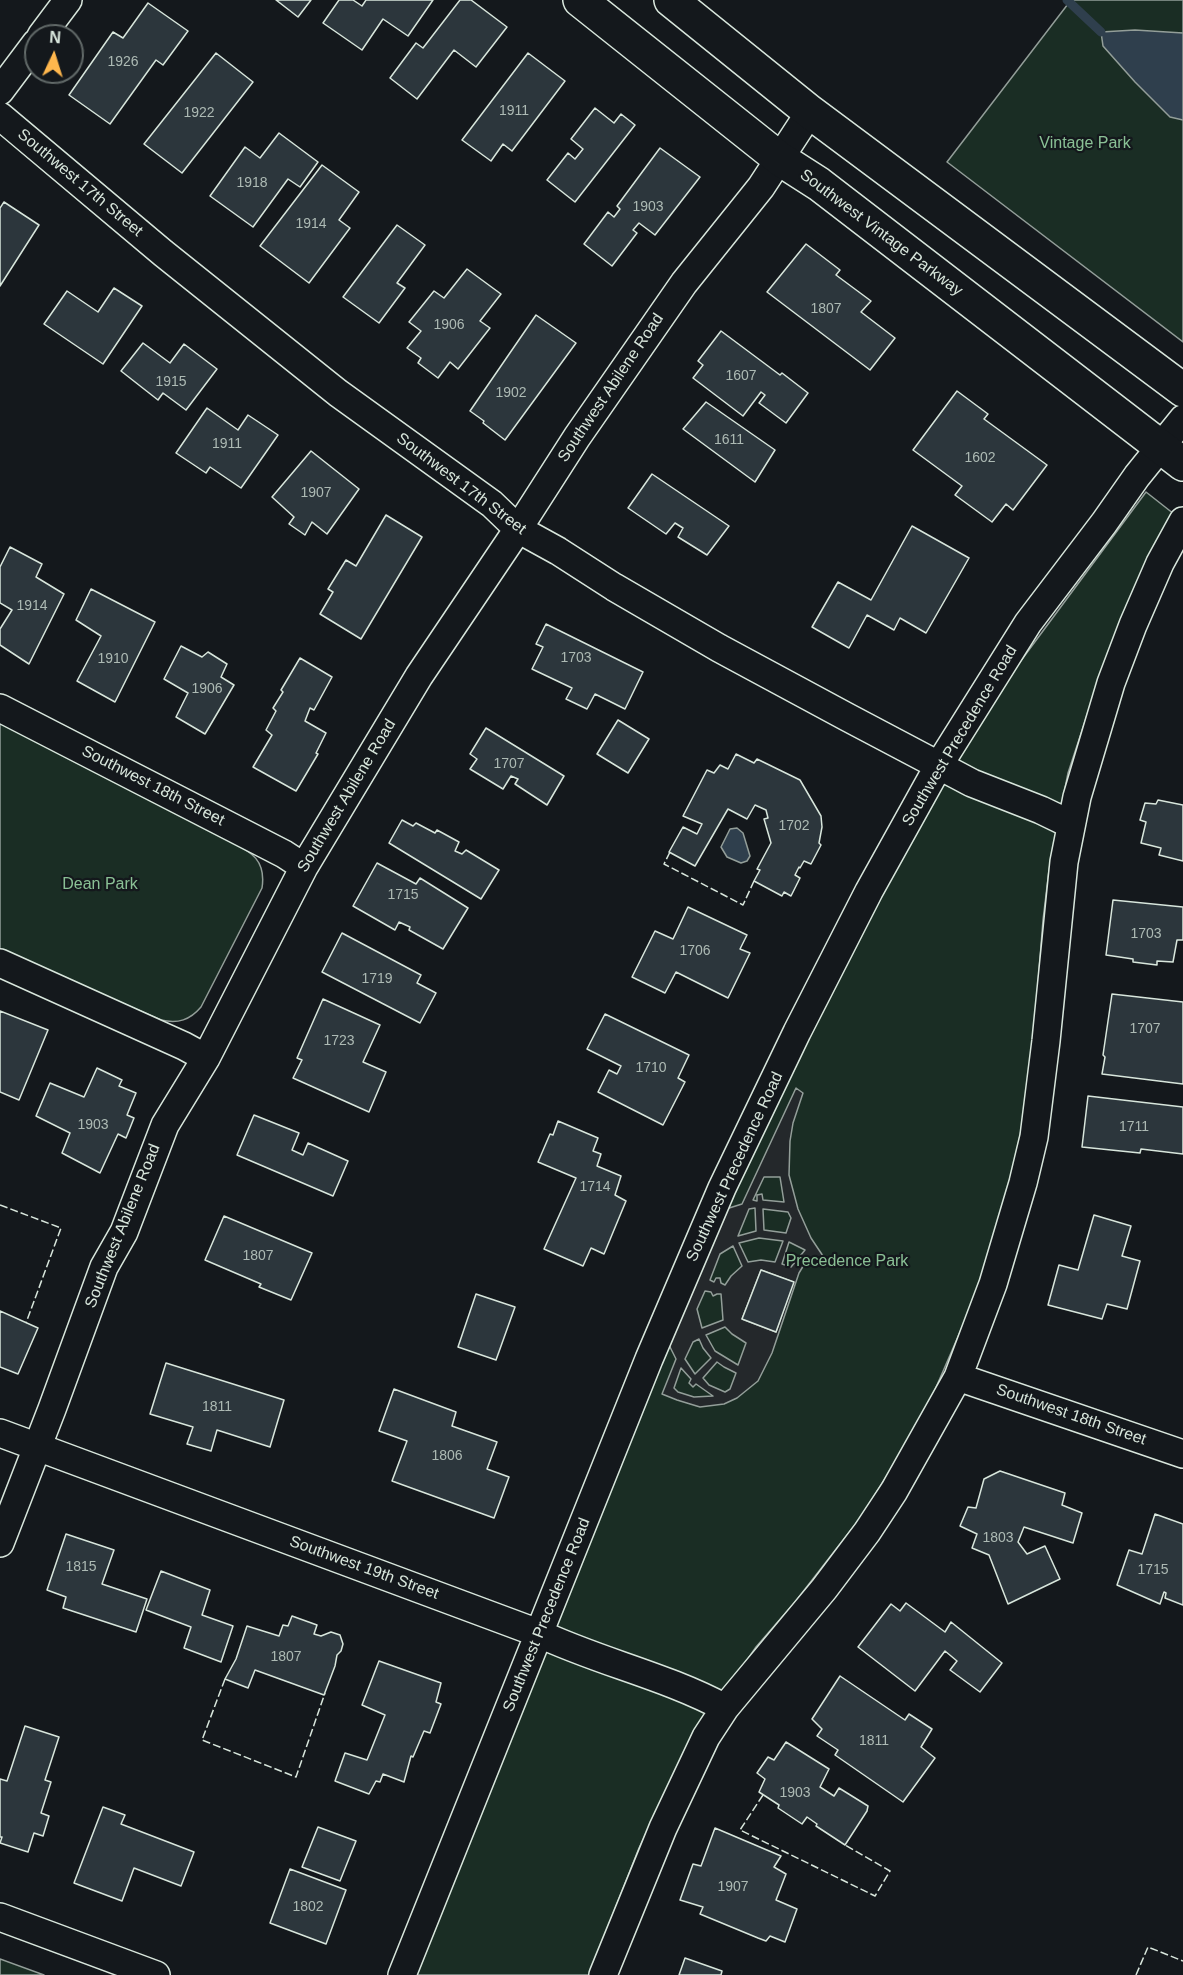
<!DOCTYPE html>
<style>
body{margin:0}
#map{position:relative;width:1183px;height:1975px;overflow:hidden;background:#14181c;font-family:Helvetica,sans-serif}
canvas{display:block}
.north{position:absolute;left:24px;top:24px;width:60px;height:60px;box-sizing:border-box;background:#14181c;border:2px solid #626a69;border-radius:50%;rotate:4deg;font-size:16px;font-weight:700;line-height:24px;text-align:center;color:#d8e6dc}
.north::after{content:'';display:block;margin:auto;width:21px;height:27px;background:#ffb74d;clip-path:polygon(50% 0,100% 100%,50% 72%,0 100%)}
</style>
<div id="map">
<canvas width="1183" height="1975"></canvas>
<div class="north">N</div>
</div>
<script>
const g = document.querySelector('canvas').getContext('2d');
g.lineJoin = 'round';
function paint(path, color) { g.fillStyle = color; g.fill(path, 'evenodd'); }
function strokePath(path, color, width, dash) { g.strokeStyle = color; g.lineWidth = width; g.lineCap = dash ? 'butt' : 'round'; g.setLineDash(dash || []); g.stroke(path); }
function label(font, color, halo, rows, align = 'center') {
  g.font = font + ' Helvetica,sans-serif'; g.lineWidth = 4.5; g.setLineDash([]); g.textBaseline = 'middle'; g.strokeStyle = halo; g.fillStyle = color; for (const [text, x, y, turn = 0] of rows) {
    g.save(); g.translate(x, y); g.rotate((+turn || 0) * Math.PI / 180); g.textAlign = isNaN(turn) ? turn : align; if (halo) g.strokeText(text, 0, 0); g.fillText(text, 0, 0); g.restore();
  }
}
const green = new Path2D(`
 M 1071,0 L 1183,0 L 1183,342 L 947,162 Z
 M 1146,492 L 1174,514 L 1098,682 L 1068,773 L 1049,870 L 1043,920 L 1032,1061 L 1020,1136 L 1009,1185 L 978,1287 L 967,1316 L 934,1392 L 903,1450 L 861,1517 L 795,1602 L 756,1647 L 690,1743 L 639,1848 L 589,1975 L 415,1975 L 620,1464 L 733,1192 L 846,963 L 941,785 L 1017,666 Z
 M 0,721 L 222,836 C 246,850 267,856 262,888 L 201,1007 C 190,1020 178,1024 161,1020 L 0,950 Z
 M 0,1959 L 44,1975 L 0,1975 Z`);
const parking = new Path2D(`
 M 796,1088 L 803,1093 L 793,1123 L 790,1141 L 789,1175 L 798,1209 L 811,1238 L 823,1256 L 816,1260 L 812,1257 L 805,1263 L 799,1273 L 772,1353 L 758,1381 L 737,1398 L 724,1404 L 700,1407 L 677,1400 L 662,1394 L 676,1359 L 669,1345 L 726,1209 L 742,1204 ZM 764,1177 L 780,1177 L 784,1202 L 763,1200 L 762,1194 L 757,1195 L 757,1201 L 753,1200 ZM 755,1208 L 756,1231 L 738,1236 L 749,1209 ZM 763,1209 L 788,1212 L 791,1218 L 786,1233 L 764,1230 ZM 759,1238 L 783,1241 L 775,1262 L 761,1260 L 748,1262 L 739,1243 ZM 789,1242 L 805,1250 L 791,1267 L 782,1264 ZM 733,1246 L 742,1266 L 731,1276 L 725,1285 L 721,1283 L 720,1278 L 716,1278 L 714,1282 L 710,1280 L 720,1254 ZM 761,1270 L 793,1282 L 776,1332 L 742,1319 ZM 705,1291 L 711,1292 L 713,1296 L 717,1294 L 721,1294 L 723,1320 L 702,1328 L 697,1309 ZM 725,1327 L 732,1334 L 746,1343 L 738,1365 L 715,1351 L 706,1335 ZM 699,1339 L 703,1348 L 711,1358 L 695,1374 L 685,1359 L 693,1342 ZM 717,1362 L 724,1367 L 736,1373 L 730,1389 L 725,1392 L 709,1385 L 703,1378 ZM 681,1368 L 691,1379 L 689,1383 L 693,1387 L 696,1384 L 713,1396 L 694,1397 L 678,1392 L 674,1388 Z`);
const water = new Path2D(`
 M 1135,30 L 1183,33 L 1183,120 L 1170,117 L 1135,82 L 1103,46 L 1101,32 Z
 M 737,828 L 743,833 L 750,856 L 747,861 L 741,863 L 727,857 L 721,847 L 730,829 Z`);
const stream = new Path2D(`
 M 1067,0 L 1101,32`);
const building = new Path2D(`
 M 276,0 L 311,0 L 298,17 Z
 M 339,0 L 353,0 L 362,6 L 366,0 L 433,0 L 408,36 L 383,19 L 362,50 L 323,23 Z
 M 460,0 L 471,0 L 507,27 L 476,67 L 454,50 L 417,99 L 390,78 L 416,43 L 423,48 Z
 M 148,3 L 188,31 L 163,65 L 156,60 L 110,124 L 69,95 L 113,32 L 123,38 Z
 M 216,53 L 253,82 L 182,173 L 144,144 Z
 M 528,53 L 565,81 L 512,151 L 503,144 L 491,161 L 462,140 Z
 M 595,108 L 614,123 L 621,114 L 635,125 L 575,202 L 547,180 L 568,153 L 575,159 L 583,149 L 571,139 Z
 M 279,133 L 318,162 L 300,187 L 288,179 L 253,227 L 210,196 L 245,147 L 260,158 Z
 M 660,148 L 700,177 L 655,235 L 639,223 L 633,230 L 637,233 L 612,266 L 584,244 L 608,212 L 614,217 L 620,209 L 617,206 Z
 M 322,165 L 359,192 L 339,220 L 350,228 L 309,283 L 260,246 Z
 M 4,202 L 39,225 L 0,286 L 0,208 Z
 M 397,225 L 425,245 L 397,283 L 405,288 L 379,323 L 343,297 Z
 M 806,244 L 840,270 L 836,275 L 871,301 L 861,312 L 895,338 L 870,370 L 767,292 Z
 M 467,269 L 501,294 L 480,321 L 490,328 L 458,369 L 450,362 L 438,378 L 418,363 L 421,358 L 407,348 L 421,331 L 409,322 L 434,291 L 444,298 Z
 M 114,288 L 142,306 L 103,364 L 44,324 L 67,291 L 98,312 Z
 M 536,315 L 576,343 L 505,440 L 483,423 L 484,421 L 470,411 Z
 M 721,331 L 780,375 L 782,373 L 808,393 L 786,423 L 759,403 L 765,395 L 761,392 L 743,416 L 693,378 L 703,365 L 698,361 Z
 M 143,343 L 170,363 L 184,344 L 217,369 L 186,410 L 163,393 L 158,400 L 121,371 Z
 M 957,391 L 988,414 L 984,419 L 1047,465 L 1013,510 L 1006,504 L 992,522 L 955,495 L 962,486 L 913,450 Z
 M 706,402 L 775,450 L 755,482 L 683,429 Z
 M 207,408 L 238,430 L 248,415 L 278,435 L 241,488 L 210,467 L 206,473 L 176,453 Z
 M 311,451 L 359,489 L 327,534 L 312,522 L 305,535 L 289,524 L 294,517 L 272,497 Z
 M 652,474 L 729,526 L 707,555 L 678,537 L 683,528 L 675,523 L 666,534 L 628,508 Z
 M 386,515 L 422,537 L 361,639 L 320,614 L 333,592 L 328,589 L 346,560 L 356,566 Z
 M 912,526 L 969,558 L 926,633 L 900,618 L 894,630 L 867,615 L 849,648 L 812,627 L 838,582 L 871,600 Z
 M 10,547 L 42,564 L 36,577 L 64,594 L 29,664 L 0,645 L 0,629 L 12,610 L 0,603 L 0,567 Z
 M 91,589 L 155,622 L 115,702 L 77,681 L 101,636 L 76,620 Z
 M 546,624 L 643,672 L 625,709 L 595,694 L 587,709 L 566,699 L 572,688 L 532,669 L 543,647 L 536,644 Z
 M 181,646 L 202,657 L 208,652 L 227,664 L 221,677 L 234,685 L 205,734 L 176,717 L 188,693 L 164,679 Z
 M 300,658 L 332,677 L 314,710 L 310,708 L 305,721 L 326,733 L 316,753 L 318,754 L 296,791 L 253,767 L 272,735 L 266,730 L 276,711 L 273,708 L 283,692 L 281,690 Z
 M 618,720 L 649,739 L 628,773 L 597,754 Z
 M 486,728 L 564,776 L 547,805 L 515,784 L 518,779 L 511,776 L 503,789 L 470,769 L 477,759 L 470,754 Z
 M 736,754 L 754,763 L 757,759 L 800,780 L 821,816 L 822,827 L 819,843 L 821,845 L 811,864 L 804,861 L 800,868 L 799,867 L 795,875 L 800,878 L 791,896 L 784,892 L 782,896 L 754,881 L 760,870 L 757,869 L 771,843 L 764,819 L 768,818 L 766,810 L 755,805 L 747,819 L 728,809 L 695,866 L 669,852 L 683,827 L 697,834 L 702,824 L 683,816 L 707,770 L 714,773 L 720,765 L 728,769 Z
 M 1158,800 L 1183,805 L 1183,861 L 1159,855 L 1161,848 L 1141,843 L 1146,822 L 1140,820 L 1145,803 L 1156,804 Z
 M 402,820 L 413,826 L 416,823 L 435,833 L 437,830 L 459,842 L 455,851 L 462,854 L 466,850 L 499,870 L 481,899 L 389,843 Z
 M 377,863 L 416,884 L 420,878 L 468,908 L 443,949 L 409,930 L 410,927 L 399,922 L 395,930 L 353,906 Z
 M 1113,900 L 1183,907 L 1183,940 L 1177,940 L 1173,962 L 1157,961 L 1157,965 L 1133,962 L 1133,959 L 1106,955 Z
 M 688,907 L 747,935 L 740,949 L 750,953 L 728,998 L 676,972 L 665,993 L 632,977 L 655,931 L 673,939 Z
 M 342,933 L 421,975 L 417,983 L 436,993 L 420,1023 L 322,972 Z
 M 1112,994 L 1183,1002 L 1183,1084 L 1102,1074 L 1105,1057 L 1103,1055 Z
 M 323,999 L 380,1025 L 363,1062 L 386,1072 L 369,1112 L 293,1078 L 302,1060 L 297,1058 Z
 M 0,1011 L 48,1030 L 19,1100 L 0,1092 Z
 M 605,1014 L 689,1055 L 678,1078 L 685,1082 L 663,1125 L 598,1092 L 609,1070 L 617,1074 L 621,1066 L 587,1049 Z
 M 97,1068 L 122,1080 L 119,1086 L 136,1093 L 127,1115 L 134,1118 L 126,1138 L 118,1134 L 100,1173 L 62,1153 L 70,1133 L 36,1116 L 50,1083 L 84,1097 Z
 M 1088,1096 L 1183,1107 L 1183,1154 L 1141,1149 L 1140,1153 L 1082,1147 Z
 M 254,1115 L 299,1133 L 292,1150 L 303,1155 L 308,1143 L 348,1161 L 333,1196 L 237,1155 Z
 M 558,1121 L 598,1138 L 593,1151 L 601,1154 L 597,1166 L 621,1176 L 615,1195 L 626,1201 L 604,1254 L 591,1248 L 583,1266 L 544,1249 L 576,1178 L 538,1162 L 550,1134 L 553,1135 Z
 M 1094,1215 L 1131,1226 L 1122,1256 L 1140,1261 L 1127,1309 L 1107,1304 L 1102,1319 L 1048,1305 L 1059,1265 L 1078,1270 Z
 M 224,1216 L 312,1253 L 291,1300 L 259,1287 L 261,1284 L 205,1260 Z
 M 761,1270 L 794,1282 L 776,1332 L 742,1319 Z
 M 476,1294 L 515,1307 L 496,1360 L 458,1347 Z
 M 0,1311 L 38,1328 L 18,1374 L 0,1367 Z
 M 166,1363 L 284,1400 L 270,1447 L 217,1430 L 211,1451 L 187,1444 L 193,1427 L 150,1414 Z
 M 394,1389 L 456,1412 L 452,1426 L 497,1442 L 487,1469 L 509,1477 L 494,1518 L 392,1481 L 407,1441 L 379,1431 Z
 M 1000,1471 L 1065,1493 L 1062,1505 L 1082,1513 L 1073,1543 L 1024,1527 L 1018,1542 L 1027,1554 L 1045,1546 L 1060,1579 L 1008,1604 L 989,1555 L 972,1548 L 977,1534 L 960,1526 L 968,1507 L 976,1508 L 984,1479 Z
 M 1155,1514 L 1183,1524 L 1183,1605 L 1165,1598 L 1166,1593 L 1164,1592 L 1160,1604 L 1117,1585 L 1129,1550 L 1142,1554 Z
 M 66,1534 L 114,1550 L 102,1584 L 147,1599 L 136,1632 L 63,1608 L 66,1597 L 47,1590 Z
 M 161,1571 L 210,1590 L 202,1615 L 233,1626 L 221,1662 L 184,1648 L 191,1627 L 146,1610 Z
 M 906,1603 L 945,1632 L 951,1622 L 1002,1663 L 980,1692 L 950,1670 L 957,1661 L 945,1651 L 915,1691 L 858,1647 L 891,1604 L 900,1611 Z
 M 292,1616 L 317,1625 L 314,1634 L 321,1636 L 331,1632 L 340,1635 L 343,1644 L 341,1651 L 337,1655 L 335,1666 L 324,1695 L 255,1670 L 248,1688 L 225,1679 L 236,1659 L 247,1626 L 279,1636 L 283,1625 L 288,1626 Z
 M 379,1661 L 441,1683 L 436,1702 L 441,1704 L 430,1733 L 424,1731 L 413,1757 L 411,1756 L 404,1782 L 383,1774 L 380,1782 L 376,1781 L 369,1794 L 335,1781 L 345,1753 L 367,1760 L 385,1715 L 362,1705 Z
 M 840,1676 L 905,1720 L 909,1714 L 932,1729 L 921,1747 L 935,1758 L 903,1802 L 835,1755 L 838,1750 L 817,1736 L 822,1729 L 812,1719 Z
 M 25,1726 L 59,1737 L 45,1780 L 51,1782 L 41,1813 L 49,1816 L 43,1836 L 34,1833 L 28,1852 L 0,1843 L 2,1837 L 0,1837 L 0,1779 L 7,1781 Z
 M 786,1742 L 829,1769 L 820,1787 L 834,1796 L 839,1788 L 868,1806 L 867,1811 L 845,1845 L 816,1826 L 817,1824 L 807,1817 L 802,1824 L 778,1808 L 779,1805 L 759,1792 L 765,1779 L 757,1773 L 768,1757 L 774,1760 Z
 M 103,1807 L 125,1815 L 121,1824 L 194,1852 L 181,1886 L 134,1868 L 122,1901 L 74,1883 Z
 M 318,1827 L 356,1841 L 340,1881 L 302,1867 Z
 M 715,1828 L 781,1856 L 774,1867 L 786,1874 L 776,1900 L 797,1909 L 785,1942 L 770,1936 L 766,1941 L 758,1938 L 700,1914 L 703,1907 L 680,1900 L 693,1864 L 701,1866 Z
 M 290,1869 L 346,1890 L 326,1944 L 270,1923 Z
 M 685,1958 L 722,1971 L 721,1975 L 679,1975 Z`);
const minor = new Path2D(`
 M 41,36 L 68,0
 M 0,91 L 36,43
 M 0,116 L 163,253 L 338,393 L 492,504 L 518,529 L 558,551 L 614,587 L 719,648 L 847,717 L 972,783 L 1041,810 L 1070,824
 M 0,708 L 284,854 L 304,867
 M 0,963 L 184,1046 L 206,1058
 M 958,1377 L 1183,1454
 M 0,1433 L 538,1633 C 599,1662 666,1676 725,1708
 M 0,1543 L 52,1409 L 104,1267 L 124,1232 L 165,1125 L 206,1058 L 304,867 L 419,676 L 518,529 L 577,437 L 684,283 L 761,187 L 810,112
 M 0,1917 L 156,1975
 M 402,1975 L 649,1359 L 722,1188 L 797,1032 L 869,891 L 939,765 L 1028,623 L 1104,523 L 1137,476 L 1183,419
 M 603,1975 L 663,1828 L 706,1737 L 725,1708 L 824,1589 L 867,1532 L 894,1491 L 958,1377 L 993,1284 L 1023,1183 L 1034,1137 L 1046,1041 L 1064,862 L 1077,797 L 1111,683 L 1133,625 L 1160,563 L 1183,521`);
const tertiary = new Path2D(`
 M 580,0 L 780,159 L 819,184 L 1183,464
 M 671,0 L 810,112 L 1183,390`);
const fence = new Path2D(`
 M 670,852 L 664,864 L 743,905 L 754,881
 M 0,1205 L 61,1228 L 26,1323
 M 225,1679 L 202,1740 L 296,1777 L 325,1693
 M 763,1795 L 740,1830 L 875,1896 L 890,1871 L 845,1845
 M 1136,1975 L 1148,1947 L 1183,1961`);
const numberNames = [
 ["1926",123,62],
 ["1911",514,111],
 ["1922",199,113],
 ["1918",252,183],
 ["1903",648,207],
 ["1914",311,224],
 ["1807",826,309],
 ["1906",449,325],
 ["1607",741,376],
 ["1915",171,382],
 ["1902",511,393],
 ["1611",729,440],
 ["1911",227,444],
 ["1602",980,458],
 ["1907",316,493],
 ["1914",32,606],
 ["1703",576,658],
 ["1910",113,659],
 ["1906",207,689],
 ["1707",509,764],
 ["1702",794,826],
 ["1715",403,895],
 ["1703",1146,934],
 ["1706",695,951],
 ["1719",377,979],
 ["1707",1145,1029],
 ["1723",339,1041],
 ["1710",651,1068],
 ["1903",93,1125],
 ["1711",1134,1127],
 ["1714",595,1187],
 ["1807",258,1256],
 ["1811",217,1407],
 ["1806",447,1456],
 ["1803",998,1538],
 ["1815",81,1567],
 ["1715",1153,1570],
 ["1807",286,1657],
 ["1811",874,1741],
 ["1903",795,1793],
 ["1907",733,1887],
 ["1802",308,1907]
];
const parkNames = [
 ["Vintage Park",1085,144],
 ["Dean Park",100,885],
 ["Precedence Park",847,1262]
];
const streetNames = [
 ["Southwest 17th Street",80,183,40],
 ["Southwest Vintage Parkway",881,233,37],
 ["Southwest Abilene Road",611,388,-56],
 ["Southwest 17th Street",461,484,37],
 ["Southwest Precedence Road",960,736,-59],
 ["Southwest 18th Street",153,786,27],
 ["Southwest Abilene Road",347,796,-59],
 ["Southwest Precedence Road",735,1167,-65],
 ["Southwest Abilene Road",123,1226,-68],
 ["Southwest 18th Street",1071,1415,19],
 ["Southwest 19th Street",364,1568,20],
 ["Southwest Precedence Road",547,1615,-68]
];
paint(green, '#1a2d24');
strokePath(green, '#939e99', 1.5);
paint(parking, '#24282b');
strokePath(parking, '#939e99', 1.5);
paint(water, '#2f3f4d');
strokePath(water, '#939e99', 1.5);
strokePath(stream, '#2f3f4d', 9);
paint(building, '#2c363c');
strokePath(building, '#d8e6dc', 1.5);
strokePath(minor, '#d8e6dc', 30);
strokePath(tertiary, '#d8e6dc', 36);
strokePath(minor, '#14181c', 27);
strokePath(tertiary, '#14181c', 33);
strokePath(fence, '#d8e6dc', 1.5, [8, 3]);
label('14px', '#adbab4', null, numberNames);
label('16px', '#8ac095', '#14181c', parkNames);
label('16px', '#d8e6dc', '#14181c', streetNames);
</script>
